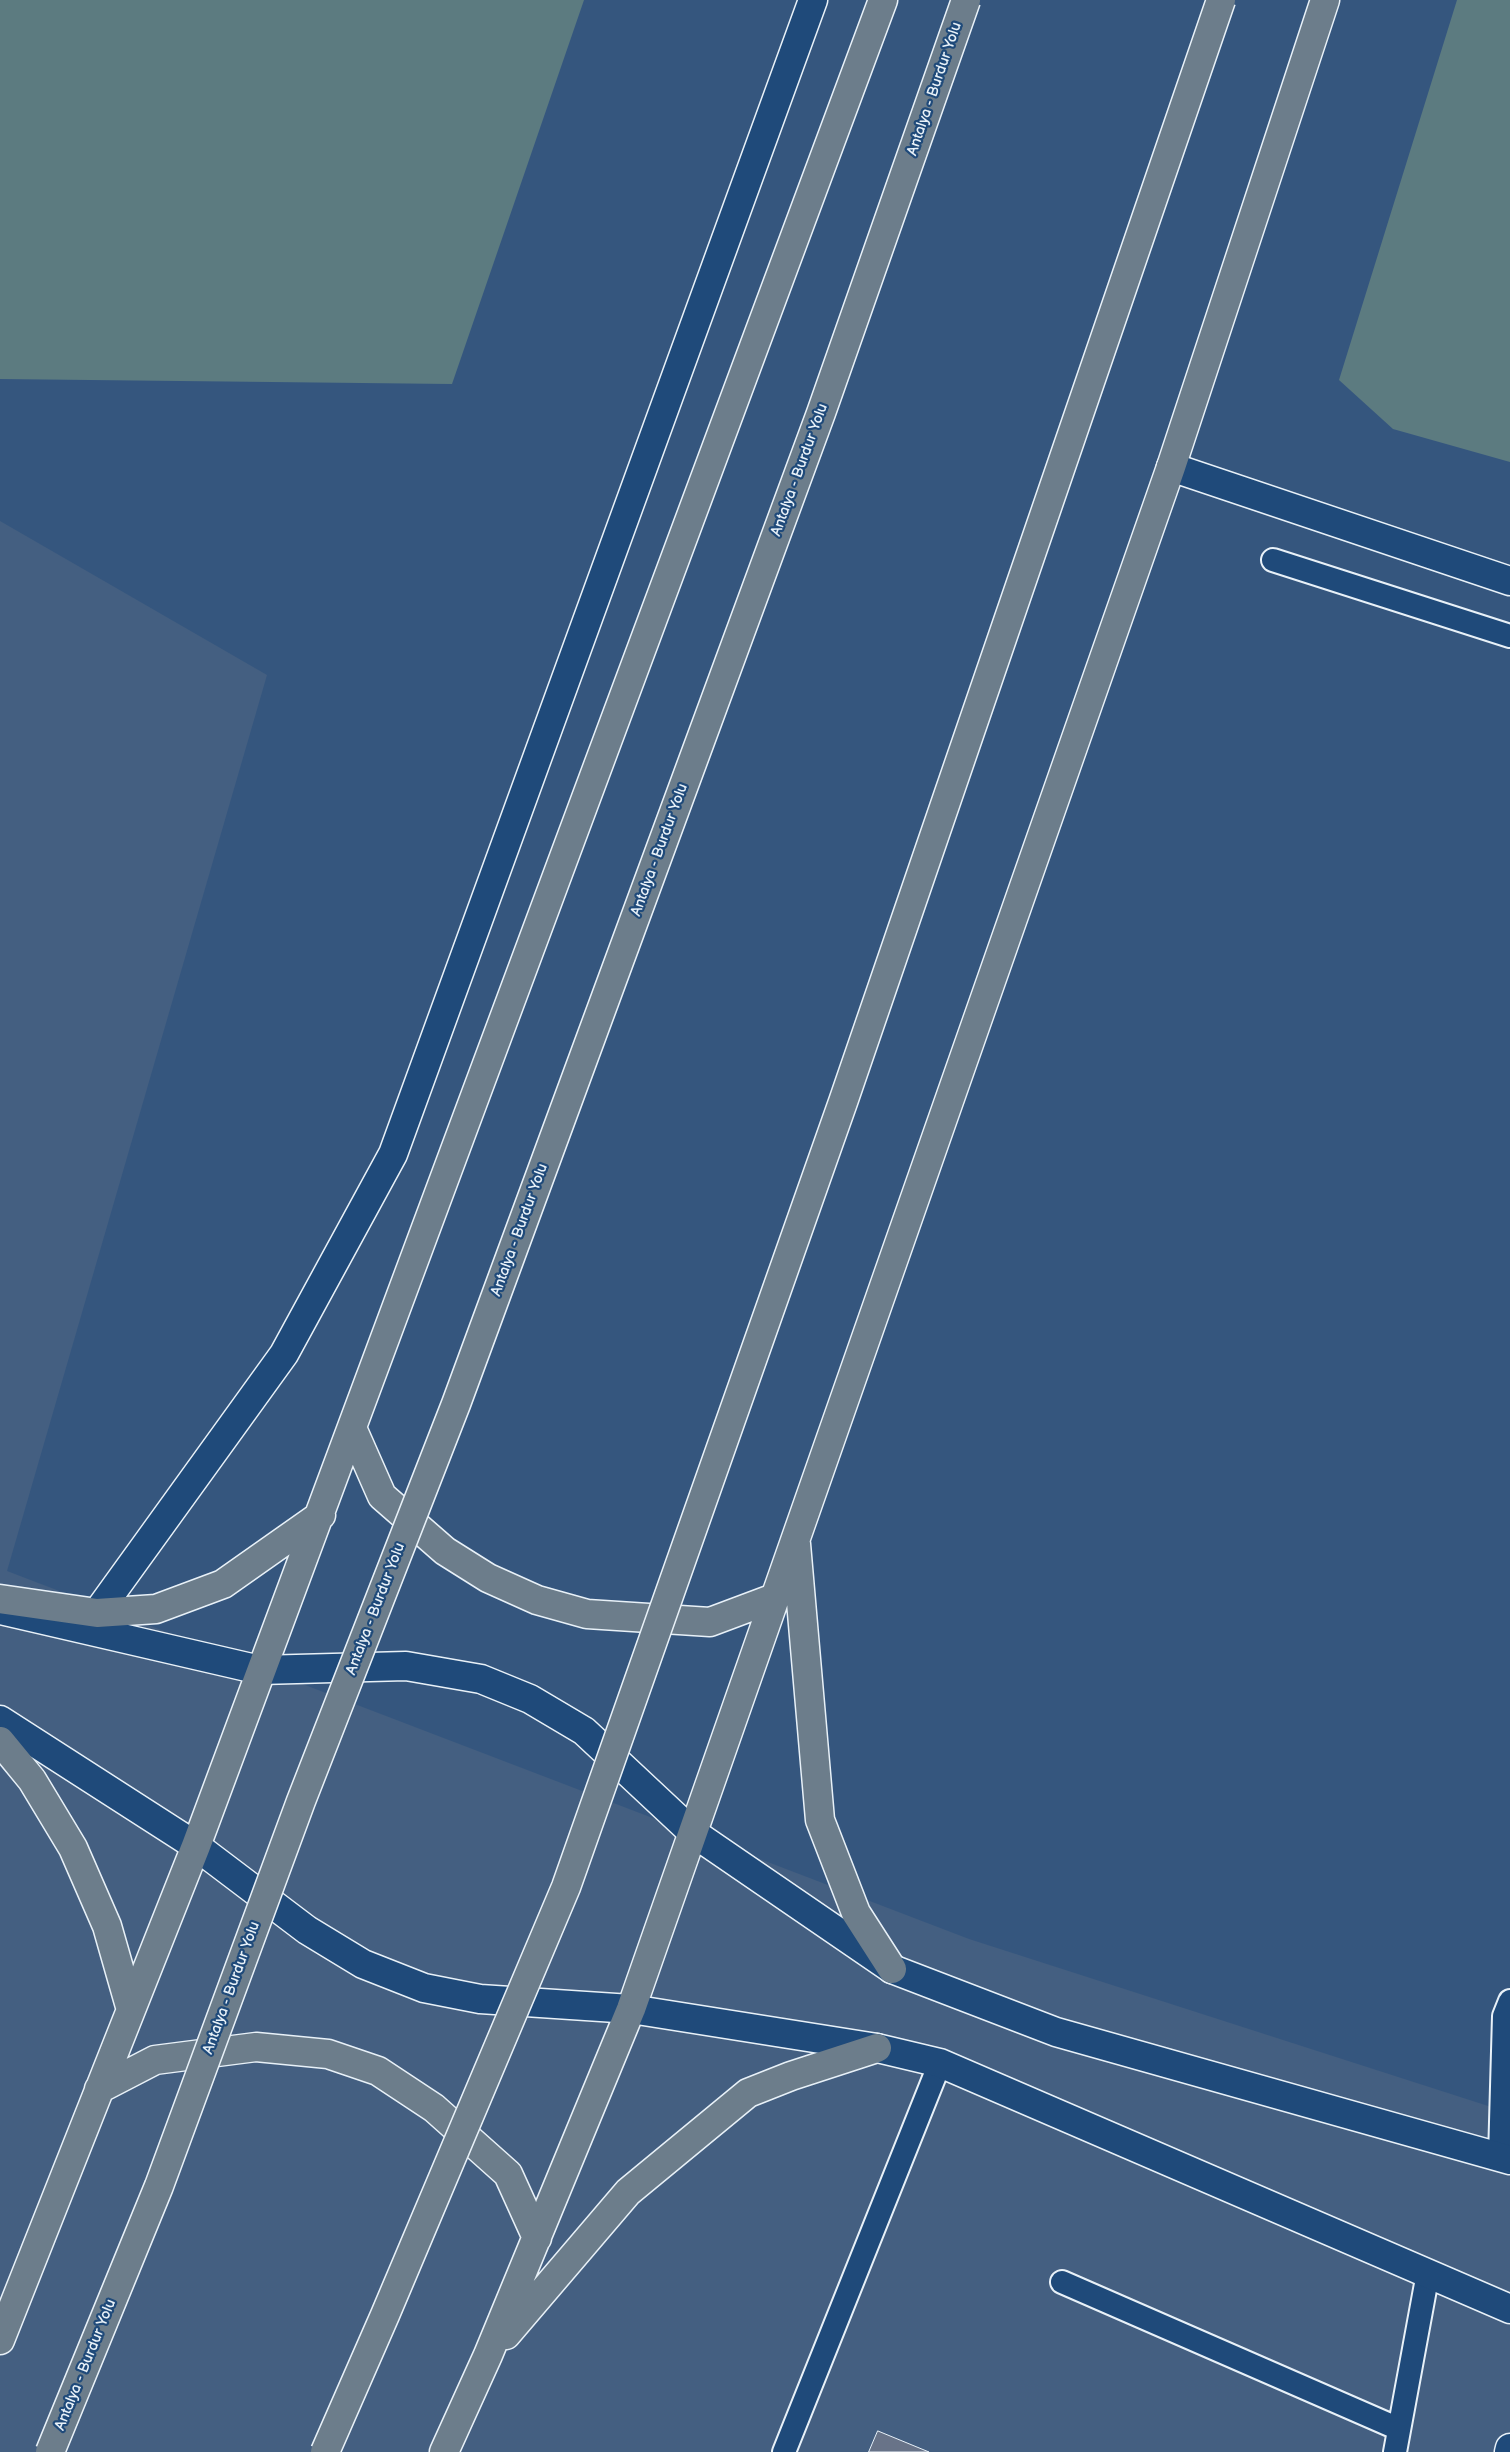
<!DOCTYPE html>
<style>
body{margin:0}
canvas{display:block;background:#35567e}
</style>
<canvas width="1510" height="2452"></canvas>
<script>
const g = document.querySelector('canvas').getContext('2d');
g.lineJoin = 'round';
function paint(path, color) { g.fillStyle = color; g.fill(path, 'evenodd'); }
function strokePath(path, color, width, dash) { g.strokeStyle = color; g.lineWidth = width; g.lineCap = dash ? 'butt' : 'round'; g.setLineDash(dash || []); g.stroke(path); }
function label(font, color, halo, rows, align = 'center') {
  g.font = font + ' "Balsamiq Sans",sans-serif'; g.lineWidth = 4.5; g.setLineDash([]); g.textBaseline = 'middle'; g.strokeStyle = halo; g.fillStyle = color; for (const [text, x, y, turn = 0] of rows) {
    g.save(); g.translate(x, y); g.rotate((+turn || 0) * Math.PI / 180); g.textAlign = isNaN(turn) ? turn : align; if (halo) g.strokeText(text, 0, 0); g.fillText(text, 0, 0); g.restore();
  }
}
const built = new Path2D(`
 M 0,521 L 267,675 L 7,1571 L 969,1939 L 1510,2113 L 1510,2452 L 0,2452 Z`);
const green = new Path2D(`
 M 0,0 L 584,0 L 452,384 L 0,379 Z
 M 1457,0 L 1510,0 L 1510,462 L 1393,429 L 1339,380 Z`);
const building = new Path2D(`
 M 878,2431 L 929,2452 L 869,2452 Z`);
const service = new Path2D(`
 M 1273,560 L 1510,636
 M 1500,2157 L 1504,2016 L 1510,2001
 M 1062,2282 L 1399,2429
 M 784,2452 L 940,2063
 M 1395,2452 L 1428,2273`);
const minor = new Path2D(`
 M 1,1610 L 260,1670
 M 97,1613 L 284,1354 L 393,1154 L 813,0
 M 0,1720 L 196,1846`);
const tertiary = new Path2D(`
 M 1171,467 L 1510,581
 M 260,1670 L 406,1666 L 481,1679 L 530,1699 L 584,1731 L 692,1832 L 892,1969 L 1056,2032 L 1510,2160
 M 196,1846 L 307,1930 L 363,1964 L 424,1988 L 480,1999 L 631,2009 L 877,2048 L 940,2063 L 1510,2309
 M 1509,2452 L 1510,2448`);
const trunk = new Path2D(`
 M 352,1428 L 382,1496 L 445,1551 L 488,1578 L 537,1600 L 587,1614 L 710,1622 L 774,1598
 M 796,1544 L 820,1820 L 856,1913 L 892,1969
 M 0,1599 L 97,1613 L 156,1609 L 223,1584 L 321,1515
 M 0,1741 L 32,1780 L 73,1848 L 107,1926 L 131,2010
 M 99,2089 L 155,2060 L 256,2047 L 328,2054 L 378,2071 L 434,2108 L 508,2174 L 537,2238
 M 506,2335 L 628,2192 L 748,2093 L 791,2076 L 877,2048
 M 0,2340 L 196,1846 L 883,0
 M 444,2452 L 488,2355 L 631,2009 L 1171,467 L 1325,0`);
const trunkBridge = new Path2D(`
 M 50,2452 L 159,2186 L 301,1801 L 456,1404 L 821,413 L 966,0
 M 325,2452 L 385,2315 L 566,1887 L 843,1102 L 1221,0`);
const streetNames = [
 ["Antalya - Burdur Yolu",935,89,-71],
 ["Antalya - Burdur Yolu",800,470,-70],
 ["Antalya - Burdur Yolu",660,850,-70],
 ["Antalya - Burdur Yolu",520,1230,-70],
 ["Antalya - Burdur Yolu",376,1609,-69],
 ["Antalya - Burdur Yolu",232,1988,-70],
 ["Antalya - Burdur Yolu",86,2365,-68]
];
paint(built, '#445f81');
paint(green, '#5c7b80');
paint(building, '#687388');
strokePath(building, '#e8f1f8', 1);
strokePath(service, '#e8f1f8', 26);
strokePath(minor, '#e8f1f8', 31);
strokePath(tertiary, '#e8f1f8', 31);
strokePath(trunk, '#e8f1f8', 31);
strokePath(service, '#1f4a7a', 22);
strokePath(minor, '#1f4a7a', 28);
strokePath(tertiary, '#1f4a7a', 28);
strokePath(trunk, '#6c7d8b', 28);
strokePath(trunkBridge, '#e8f1f8', 31, []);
strokePath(trunkBridge, '#6c7d8b', 28);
label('15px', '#e8f1f8', '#1f4a7a', streetNames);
</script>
